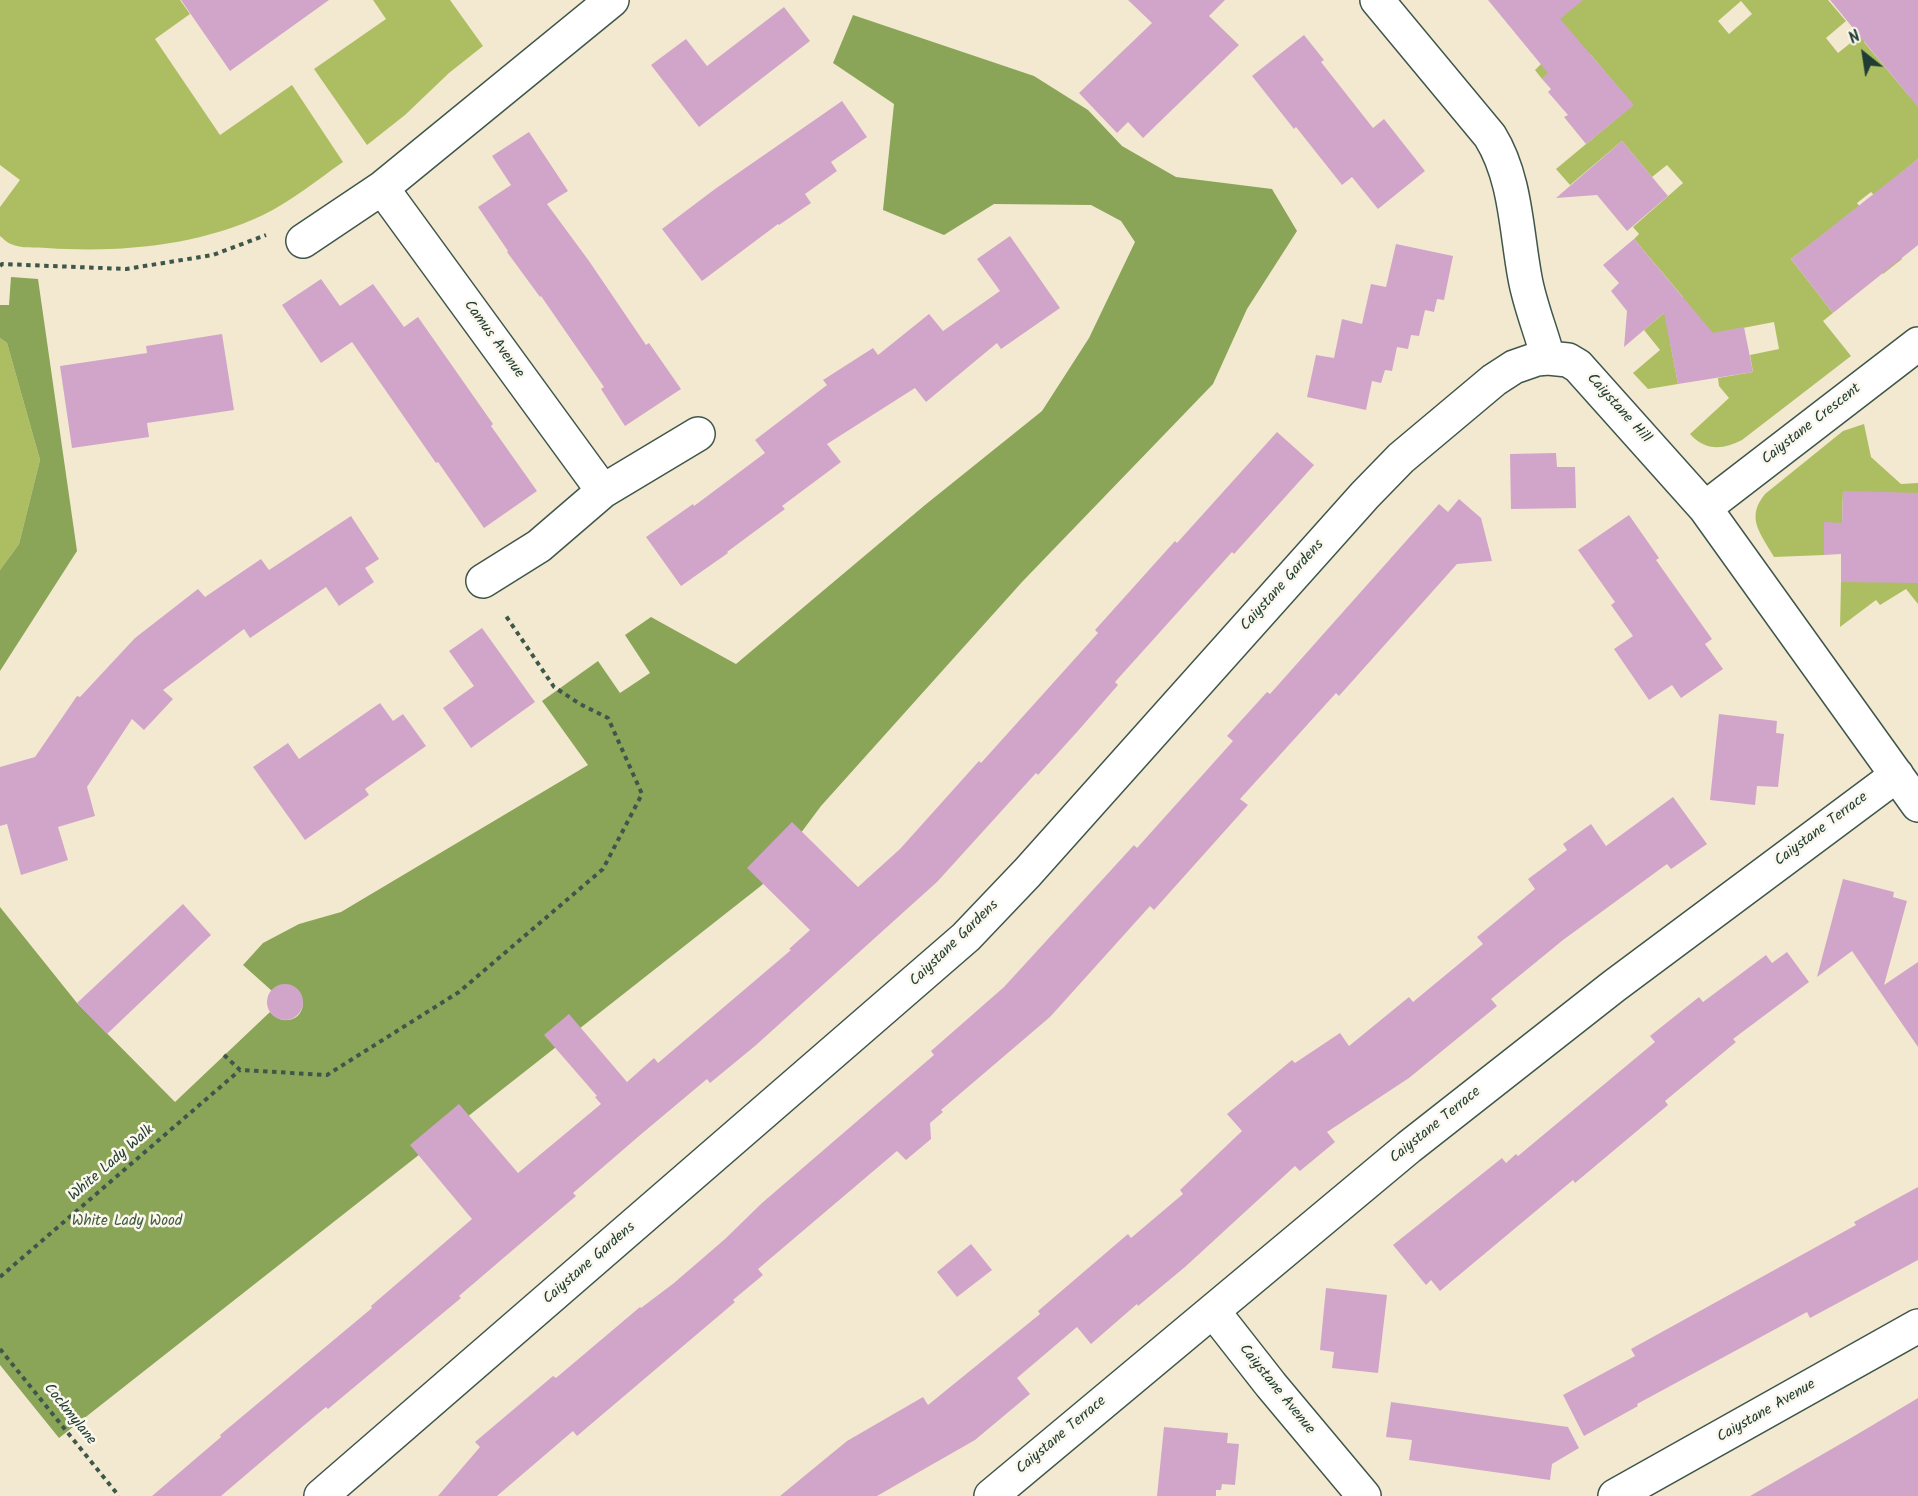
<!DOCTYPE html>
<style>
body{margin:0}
#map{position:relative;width:1918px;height:1496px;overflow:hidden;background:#f3e9d0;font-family:Kalam,sans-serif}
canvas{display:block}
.north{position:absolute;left:1834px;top:24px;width:60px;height:60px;-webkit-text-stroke:4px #fbf7ec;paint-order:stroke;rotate:330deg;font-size:16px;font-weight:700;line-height:24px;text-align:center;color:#1f3d34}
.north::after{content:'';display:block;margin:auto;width:21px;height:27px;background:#1f3d34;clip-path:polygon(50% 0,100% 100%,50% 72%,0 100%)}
</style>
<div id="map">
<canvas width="1918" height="1496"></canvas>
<div class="north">N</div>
</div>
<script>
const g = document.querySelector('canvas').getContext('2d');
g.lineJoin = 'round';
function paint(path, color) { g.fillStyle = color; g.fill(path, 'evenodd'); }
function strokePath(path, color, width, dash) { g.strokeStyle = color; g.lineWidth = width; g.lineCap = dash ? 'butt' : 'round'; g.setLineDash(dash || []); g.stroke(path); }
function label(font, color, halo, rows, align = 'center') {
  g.font = font + ' Kalam,sans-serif'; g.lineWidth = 5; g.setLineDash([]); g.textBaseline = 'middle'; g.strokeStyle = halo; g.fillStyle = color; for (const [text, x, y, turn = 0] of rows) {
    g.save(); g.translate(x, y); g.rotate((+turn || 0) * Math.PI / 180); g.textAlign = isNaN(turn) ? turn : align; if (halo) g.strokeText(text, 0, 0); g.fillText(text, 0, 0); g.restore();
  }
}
const green = new Path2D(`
 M 0,0 L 180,0 L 190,14 L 155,39 L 220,135 L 292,85 L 343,162 C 317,180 292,201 263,215 C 198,246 118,253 47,248 C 36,247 21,249 11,244 C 7,243 3,238 0,236 L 0,207 L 20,180 L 0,165 Z
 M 373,0 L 450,0 L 483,46 L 449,73 L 405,115 L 367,145 L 314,69 L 386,19 Z
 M 1559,0 L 1828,0 L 1846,21 L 1826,38 L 1838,53 L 1904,0 L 1917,0 L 1864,42 L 1910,97 L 1918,91 L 1918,159 L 1874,195 L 1871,192 L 1857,203 L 1902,259 L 1883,274 L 1841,221 L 1791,259 L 1833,313 L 1823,321 L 1851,356 L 1742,440 C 1723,450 1705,451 1690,434 L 1729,398 L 1719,386 L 1718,378 L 1753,372 L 1750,355 L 1779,349 L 1774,322 L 1670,342 L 1678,384 L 1648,389 L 1633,373 L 1660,350 L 1644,330 L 1683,297 L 1634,239 L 1639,234 L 1633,227 L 1683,183 L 1667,165 L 1652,177 L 1622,141 L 1570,185 L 1556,169 L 1633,105 L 1591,55 L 1575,69 L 1565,59 L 1542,79 L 1535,70 L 1541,64 ZM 1741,1 L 1752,14 L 1729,34 L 1718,21 Z
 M 0,338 L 7,343 L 40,460 L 19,544 L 0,570 Z
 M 1864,424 L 1871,457 L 1901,484 L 1918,483 L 1918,604 L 1906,589 L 1880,605 L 1876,600 L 1840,627 L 1841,582 L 1875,582 L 1899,493 L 1843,492 L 1842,523 L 1824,523 L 1824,555 L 1774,557 C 1761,534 1745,518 1765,494 L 1843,431 Z`);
const forest = new Path2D(`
 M 853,15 L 1034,76 L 1088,110 L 1122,146 L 1176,177 L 1272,189 L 1297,231 L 1247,309 L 1213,384 L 1022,582 L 821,806 L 762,885 L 59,1438 L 0,1365 L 0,907 L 77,1003 L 175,1102 L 270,1012 C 275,1017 280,1021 288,1020 C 316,1016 301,969 272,991 L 243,965 L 263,943 L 299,924 L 341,912 L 588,765 L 542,701 L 598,661 L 620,693 L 650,673 L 625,635 L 651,617 L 736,664 L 925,505 L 1042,411 L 1089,338 L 1135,242 L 1121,221 L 1091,205 L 994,204 L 944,235 L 883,210 L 894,104 L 833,63 Z
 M 11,277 L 38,279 L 77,551 L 0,671 L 0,570 L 19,544 L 40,460 L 7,343 L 0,338 L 0,305 L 9,305 Z`);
const building = new Path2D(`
 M 181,0 L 329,0 L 230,71 Z
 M 1128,0 L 1225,0 L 1209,16 L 1239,45 L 1143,138 L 1128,122 L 1117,133 L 1079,93 L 1152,23 Z
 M 1488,0 L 1583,0 L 1560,19 L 1634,105 L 1586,144 L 1564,117 L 1568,115 L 1548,92 L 1551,89 L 1542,79 L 1548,73 Z
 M 1830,0 L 1918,0 L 1918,107 Z
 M 784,7 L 810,41 L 699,127 L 651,65 L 686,39 L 707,66 Z
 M 1304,35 L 1324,60 L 1321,62 L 1373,128 L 1384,119 L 1425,171 L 1378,209 L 1352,177 L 1342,185 L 1296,127 L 1294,129 L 1252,76 Z
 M 842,101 L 867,137 L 831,162 L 837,171 L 805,194 L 811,203 L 779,225 L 778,224 L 702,281 L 662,229 L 715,189 Z
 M 529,132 L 568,191 L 547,204 L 589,261 L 646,345 L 649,343 L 681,389 L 625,426 L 601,389 L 604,387 L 541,296 L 540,297 L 507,252 L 508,251 L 478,207 L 511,185 L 492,156 Z
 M 1622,141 L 1668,196 L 1627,231 L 1597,195 L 1556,198 Z
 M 1918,159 L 1918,245 L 1833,313 L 1791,259 Z
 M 1010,236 L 1060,308 L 1001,349 L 997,343 L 926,402 L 915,388 L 827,444 L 841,462 L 782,506 L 785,509 L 727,552 L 728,553 L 681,586 L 646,537 L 693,504 L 694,506 L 765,453 L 755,440 L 827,385 L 823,380 L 873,348 L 878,355 L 929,314 L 943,331 L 1000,291 L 977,259 Z
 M 1634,239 L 1713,333 L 1744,327 L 1753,372 L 1678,384 L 1664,313 L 1624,347 L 1627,311 L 1611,291 L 1619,283 L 1603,265 Z
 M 1396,244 L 1453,256 L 1444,300 L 1437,299 L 1434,312 L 1425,310 L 1419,336 L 1411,335 L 1408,349 L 1397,347 L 1392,371 L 1385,370 L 1381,383 L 1372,381 L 1366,410 L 1307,397 L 1316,355 L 1334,358 L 1342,319 L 1362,324 L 1371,284 L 1386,287 Z
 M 321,279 L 340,306 L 373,284 L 404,327 L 418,317 L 493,424 L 491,426 L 537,491 L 484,528 L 438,462 L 436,463 L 352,342 L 321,363 L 282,305 Z
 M 222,334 L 234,410 L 147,423 L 149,437 L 72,448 L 60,366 L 147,353 L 146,346 Z
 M 1277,432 L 1314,465 L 1234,554 L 1232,552 L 1115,682 L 1118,685 L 1077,732 L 1038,775 L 1036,773 L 937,882 L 755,1046 L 710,1083 L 707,1079 L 639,1136 L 573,1193 L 576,1196 L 459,1296 L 461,1298 L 328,1409 L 326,1407 L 302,1427 L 221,1496 L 152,1496 L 221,1437 L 220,1435 L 372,1308 L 371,1306 L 472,1219 L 410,1145 L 459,1104 L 518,1173 L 601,1104 L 595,1097 L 597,1096 L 544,1035 L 569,1014 L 627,1082 L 654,1058 L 658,1063 L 791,950 L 789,949 L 810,930 L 747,868 L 792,822 L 858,887 L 900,849 L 979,761 L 981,763 L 1098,633 L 1095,630 L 1175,541 L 1177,543 Z
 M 1556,453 L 1557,467 L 1575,467 L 1576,508 L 1511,509 L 1510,454 Z
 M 1843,491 L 1918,493 L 1918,583 L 1841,582 L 1841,554 L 1824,555 L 1824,522 L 1842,523 Z
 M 1459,499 L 1481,518 L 1492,561 L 1457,564 L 1339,696 L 1336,693 L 1240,799 L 1248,805 L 1154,910 L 1150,906 L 1050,1017 L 941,1110 L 943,1112 L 930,1123 L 931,1139 L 906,1160 L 897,1151 L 758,1269 L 763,1275 L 733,1300 L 735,1302 L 577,1436 L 573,1431 L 497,1496 L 438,1496 L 480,1447 L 475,1442 L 553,1376 L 556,1378 L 640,1307 L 641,1308 L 674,1283 L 725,1239 L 762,1203 L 934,1055 L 931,1051 L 1004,987 L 1134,845 L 1137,848 L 1233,741 L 1227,736 L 1267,692 L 1270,694 L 1439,504 L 1448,512 Z
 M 1629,515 L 1659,558 L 1656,560 L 1712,639 L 1705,644 L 1723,669 L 1681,698 L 1672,685 L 1649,700 L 1614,649 L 1633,636 L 1611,605 L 1615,602 L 1578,550 Z
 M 351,516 L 379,559 L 365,568 L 374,582 L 339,606 L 326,587 L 250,638 L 244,629 L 163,690 L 173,699 L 144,730 L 132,719 L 87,787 L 95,816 L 58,827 L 68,860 L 21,875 L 7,824 L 0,826 L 0,767 L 35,757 L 77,696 L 80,697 L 135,638 L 198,589 L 205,597 L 261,559 L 269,570 Z
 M 482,628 L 535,702 L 471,748 L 443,708 L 474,686 L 449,651 Z
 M 380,703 L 393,721 L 403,714 L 426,746 L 365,789 L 369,795 L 305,840 L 253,767 L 288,743 L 299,759 Z
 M 1719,714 L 1777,721 L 1776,733 L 1784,734 L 1778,787 L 1757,786 L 1755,805 L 1710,800 Z
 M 1673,797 L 1707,844 L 1671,869 L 1667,864 L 1563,940 L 1491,999 L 1497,1006 L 1409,1078 L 1327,1132 L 1335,1142 L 1300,1171 L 1295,1166 L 1185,1267 L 1138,1306 L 1137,1304 L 1091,1344 L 1077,1327 L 1017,1378 L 1030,1394 L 975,1440 L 877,1496 L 780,1496 L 847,1441 L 923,1397 L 928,1405 L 1040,1314 L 1038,1311 L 1128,1234 L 1131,1238 L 1183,1194 L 1180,1190 L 1242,1131 L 1227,1114 L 1292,1060 L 1295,1063 L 1340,1033 L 1349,1046 L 1409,997 L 1413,1002 L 1483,944 L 1477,937 L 1535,889 L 1528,879 L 1567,850 L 1563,844 L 1591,824 L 1606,846 Z
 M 1843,879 L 1894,892 L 1893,897 L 1907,901 L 1884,985 L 1918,962 L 1918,1047 L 1852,951 L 1817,977 Z
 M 183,904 L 211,935 L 107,1034 L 77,1003 Z
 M 1787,952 L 1809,982 L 1733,1039 L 1736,1042 L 1665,1101 L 1668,1105 L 1575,1183 L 1573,1180 L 1440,1291 L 1431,1280 L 1426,1285 L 1393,1245 L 1502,1158 L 1506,1163 L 1516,1154 L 1518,1156 L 1655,1042 L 1650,1036 L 1699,997 L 1703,1002 L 1766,955 L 1772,963 Z
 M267 1002a18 18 0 1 1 36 0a18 18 0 1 1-36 0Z
 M 1918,1187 L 1918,1260 L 1810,1318 L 1807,1312 L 1637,1404 L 1638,1406 L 1584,1436 L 1563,1395 L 1635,1356 L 1631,1349 L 1856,1225 L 1854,1222 Z
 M 971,1244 L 992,1270 L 957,1297 L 937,1272 Z
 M 1326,1288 L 1387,1295 L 1378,1373 L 1332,1368 L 1334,1352 L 1320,1350 Z
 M 1918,1398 L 1918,1496 L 1750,1496 L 1856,1435 Z
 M 1391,1402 L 1568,1427 L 1579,1448 L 1552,1464 L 1550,1480 L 1409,1460 L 1412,1440 L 1386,1437 Z
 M 1164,1427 L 1228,1433 L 1227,1443 L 1239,1444 L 1235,1485 L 1222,1484 L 1221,1490 L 1216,1490 L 1216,1496 L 1157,1496 Z`);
const path = new Path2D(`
 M 0,266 L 2,264 L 126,269 L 213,255 L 266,235
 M 224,1055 L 240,1070 L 327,1075 L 459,992 L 603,869 L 642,794 L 608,718 L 580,704 L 554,687 L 504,613
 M 0,1277 L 240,1070
 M 0,1349 L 119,1496`);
const minor = new Path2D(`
 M 1377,0 L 1490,136 C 1516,178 1516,230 1525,278 C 1530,306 1541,331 1548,358 L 1568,360 L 1578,366 L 1705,508 L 1918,805
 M 382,188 L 603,491
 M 303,241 L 382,188 L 612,0
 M 1705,508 L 1918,344
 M 483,581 L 539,546 L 603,491 L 698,434
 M 1213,1311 L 1271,1385 L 1364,1496
 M 321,1496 L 966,937 L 1027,873 L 1365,495 L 1401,458 L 1494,380 L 1514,367 L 1537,359 L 1548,358
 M 991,1496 L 1409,1147 L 1614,986 L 1897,775
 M 1615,1496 L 1918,1326`);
const streetNames = [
 ["Camus Avenue",493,340,54],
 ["Caiystane Hill",1618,409,48],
 ["Caiystane Crescent",1812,425,-38],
 ["Caiystane Gardens",1283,586,-48],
 ["Caiystane Terrace",1822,830,-37],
 ["Caiystane Gardens",955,944,-44],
 ["Caiystane Terrace",1436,1126,-39],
 ["White Lady Walk",112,1164,-41],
 ["Caiystane Gardens",590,1264,-41],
 ["Caiystane Avenue",1276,1390,51],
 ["Caiystane Avenue",1767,1412,-30],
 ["Cockmylane",69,1415,51],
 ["Caiystane Terrace",1062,1436,-40]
];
const parkNames = [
 ["White Lady Wood",127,1222]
];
paint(green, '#adbe62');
paint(forest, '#8aa558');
paint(building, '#d1a5c9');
strokePath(minor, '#3f574b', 36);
strokePath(path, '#3f574b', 4, [4.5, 4.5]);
strokePath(minor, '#fff', 33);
label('15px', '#1f3d34', '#fbf7ec', streetNames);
label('15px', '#425d40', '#fbf7ec', parkNames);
</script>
